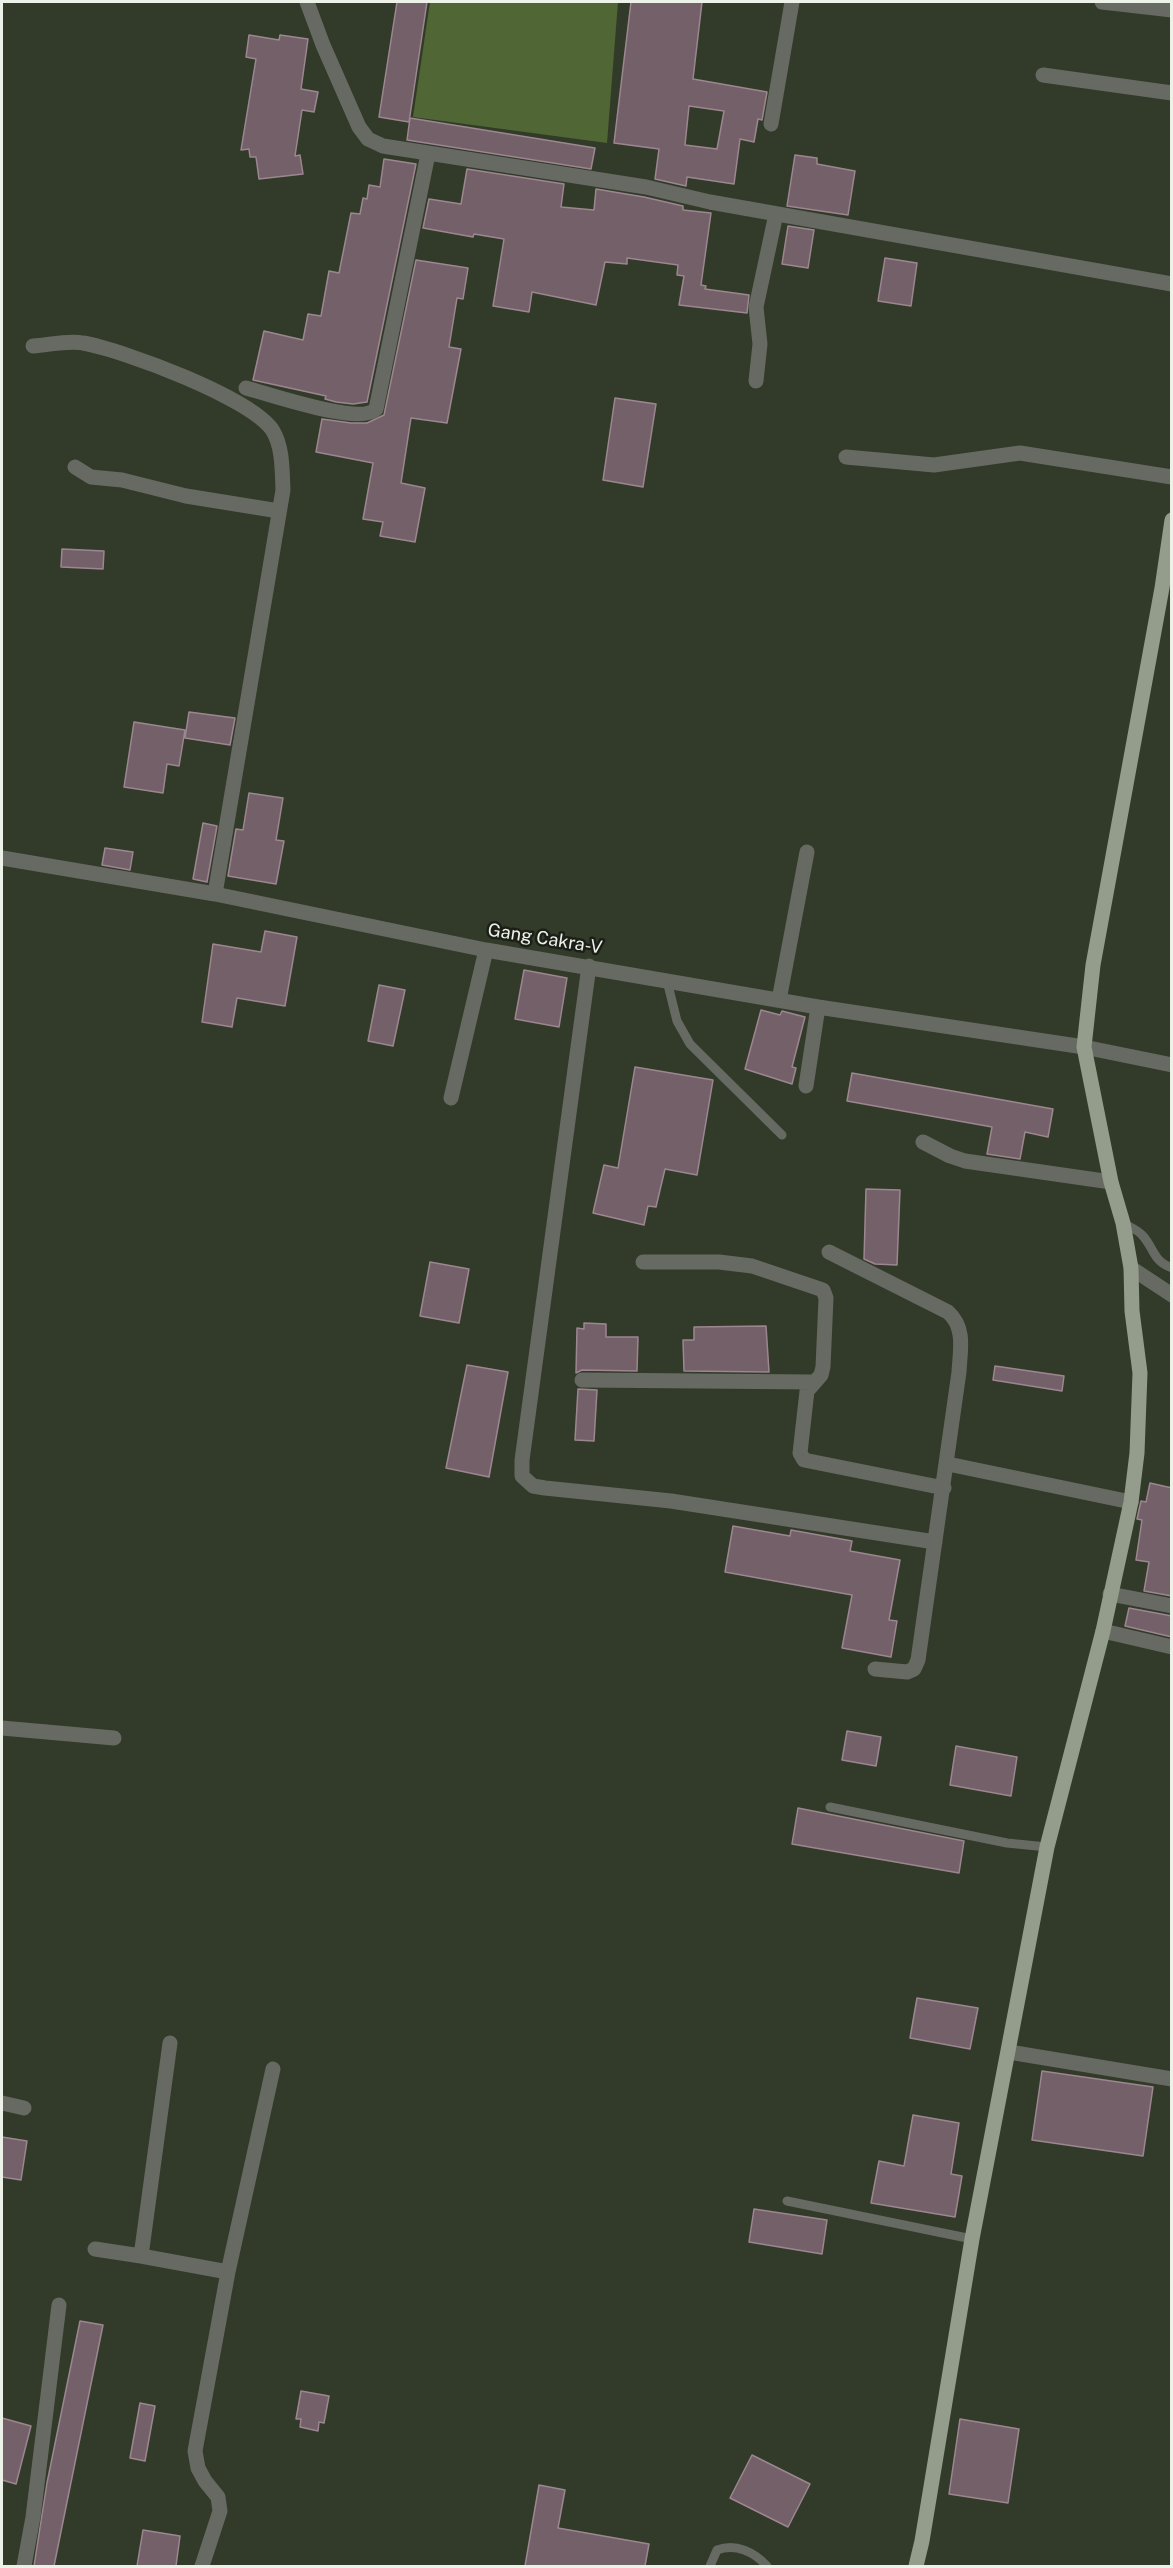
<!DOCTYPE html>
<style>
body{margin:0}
#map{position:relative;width:1173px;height:2568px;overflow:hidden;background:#323a29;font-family:"Public Sans",sans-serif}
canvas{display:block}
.frame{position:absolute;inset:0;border:3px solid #edf2e8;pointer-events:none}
</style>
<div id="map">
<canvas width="1173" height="2568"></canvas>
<div class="frame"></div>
</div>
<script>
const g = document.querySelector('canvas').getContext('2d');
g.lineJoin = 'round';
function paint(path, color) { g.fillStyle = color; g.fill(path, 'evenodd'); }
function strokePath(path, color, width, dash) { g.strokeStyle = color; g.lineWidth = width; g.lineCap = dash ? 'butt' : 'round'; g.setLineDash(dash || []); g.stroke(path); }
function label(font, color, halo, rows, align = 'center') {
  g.font = font + ' "Public Sans",sans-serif'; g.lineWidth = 5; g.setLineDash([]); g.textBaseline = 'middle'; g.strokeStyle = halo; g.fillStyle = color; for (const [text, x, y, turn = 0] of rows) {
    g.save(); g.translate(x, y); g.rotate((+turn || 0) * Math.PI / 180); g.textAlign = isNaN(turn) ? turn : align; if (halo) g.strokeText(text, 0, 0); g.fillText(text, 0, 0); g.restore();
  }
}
const green = new Path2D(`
 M 430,2 L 618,2 L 607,143 L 413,117 Z`);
const building = new Path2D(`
 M 397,2 L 427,2 L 409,122 L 379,117 Z
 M 631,2 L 702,2 L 693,79 L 767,92 L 762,120 L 758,119 L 754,142 L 740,139 L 734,184 L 687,177 L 686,186 L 655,179 L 659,149 L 614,143 ZM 689,106 L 724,111 L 717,149 L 685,145 Z
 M 249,35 L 279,40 L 280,35 L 308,39 L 301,89 L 318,92 L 314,112 L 302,110 L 295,156 L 300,155 L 303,174 L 259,179 L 256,157 L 250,157 L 249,149 L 241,150 L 256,59 L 246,57 Z
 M 410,118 L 595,148 L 591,169 L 407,140 Z
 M 795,155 L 817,158 L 817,164 L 855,171 L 848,215 L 787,206 Z
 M 384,159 L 416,164 L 367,402 L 353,404 L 336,402 L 325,399 L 326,396 L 253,380 L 264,331 L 303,340 L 308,314 L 321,316 L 329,271 L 339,273 L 351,213 L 360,214 L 363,198 L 367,199 L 369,185 L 380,187 Z
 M 467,169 L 564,184 L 561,207 L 594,210 L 596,189 L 644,197 L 683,206 L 683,210 L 711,213 L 701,285 L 706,286 L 705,289 L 749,295 L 747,313 L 679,305 L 684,276 L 677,275 L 678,265 L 627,258 L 627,264 L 605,262 L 596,305 L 532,292 L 529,312 L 493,306 L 504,239 L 474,234 L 473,237 L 423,228 L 429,199 L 461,204 Z
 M 788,226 L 814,230 L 808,268 L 782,264 Z
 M 885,258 L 917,263 L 911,306 L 878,301 Z
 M 416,260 L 468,268 L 463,299 L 457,298 L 449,347 L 461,349 L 447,423 L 411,418 L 401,483 L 425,488 L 415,542 L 380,536 L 383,522 L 363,519 L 373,463 L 316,452 L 322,419 L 351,423 L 367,423 L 384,415 Z
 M 615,398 L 656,404 L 643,487 L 603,480 Z
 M 62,549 L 104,551 L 103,569 L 61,567 Z
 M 189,712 L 235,718 L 230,745 L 185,738 Z
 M 134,722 L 185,730 L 179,766 L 167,764 L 163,793 L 124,787 Z
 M 249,793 L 283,798 L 276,840 L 284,841 L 276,884 L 228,876 L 236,829 L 243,830 Z
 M 203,823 L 217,826 L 207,882 L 193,879 Z
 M 105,848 L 133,852 L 130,870 L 102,865 Z
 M 265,931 L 297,937 L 285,1006 L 237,998 L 232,1027 L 202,1022 L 213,944 L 261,952 Z
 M 524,970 L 567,978 L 559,1027 L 515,1019 Z
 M 379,985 L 405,990 L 393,1046 L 368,1041 Z
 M 761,1010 L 780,1015 L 782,1011 L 805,1017 L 792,1067 L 796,1068 L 792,1084 L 745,1069 Z
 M 635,1067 L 713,1080 L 697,1175 L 665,1169 L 656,1207 L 648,1206 L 644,1225 L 593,1213 L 604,1165 L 618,1168 Z
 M 852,1073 L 1053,1109 L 1048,1137 L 1025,1132 L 1020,1159 L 987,1154 L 992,1127 L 847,1101 Z
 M 866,1189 L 900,1190 L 897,1265 L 875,1264 L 864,1259 Z
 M 430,1262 L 469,1269 L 459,1323 L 420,1316 Z
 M 584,1323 L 606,1324 L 606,1337 L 638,1337 L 637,1371 L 582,1370 L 576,1373 L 577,1328 L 584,1329 Z
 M 766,1326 L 769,1372 L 684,1371 L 683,1340 L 694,1340 L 694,1327 Z
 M 467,1365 L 508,1372 L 489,1477 L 446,1468 Z
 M 995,1366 L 1064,1376 L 1062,1391 L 993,1380 Z
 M 578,1389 L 597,1390 L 594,1441 L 575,1440 Z
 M 1150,1483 L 1172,1488 L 1172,1596 L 1144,1591 L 1149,1562 L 1136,1560 L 1142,1520 L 1137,1519 L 1141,1501 L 1146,1502 Z
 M 733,1526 L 790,1536 L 791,1530 L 852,1541 L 850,1551 L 900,1560 L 889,1620 L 897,1621 L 891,1657 L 842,1648 L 852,1595 L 725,1572 Z
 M 1129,1608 L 1172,1616 L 1172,1637 L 1125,1626 Z
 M 847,1731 L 881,1737 L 876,1766 L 842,1760 Z
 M 956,1746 L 1017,1757 L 1011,1796 L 950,1785 Z
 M 798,1808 L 964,1841 L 959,1873 L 792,1844 Z
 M 917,1998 L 978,2008 L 970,2049 L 910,2038 Z
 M 1042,2071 L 1153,2087 L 1143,2156 L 1032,2140 Z
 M 913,2115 L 959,2123 L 951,2174 L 962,2176 L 955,2217 L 871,2203 L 879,2161 L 904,2166 Z
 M 2,2137 L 27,2141 L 21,2180 L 2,2177 Z
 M 754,2209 L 827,2220 L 822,2254 L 749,2242 Z
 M 80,2321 L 103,2325 L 54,2566 L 34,2566 L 47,2483 Z
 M 301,2391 L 329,2396 L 324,2423 L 319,2422 L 318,2431 L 300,2427 L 301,2419 L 296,2419 Z
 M 140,2403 L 155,2406 L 145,2461 L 130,2458 Z
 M 2,2418 L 31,2426 L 16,2484 L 2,2480 Z
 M 960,2419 L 1019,2429 L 1008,2503 L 949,2494 Z
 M 752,2455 L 810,2484 L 788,2527 L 730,2498 Z
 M 539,2485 L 565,2490 L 558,2528 L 649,2544 L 645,2566 L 525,2566 Z
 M 143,2530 L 180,2536 L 176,2566 L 137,2566 Z`);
const lane = new Path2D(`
 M 667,981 L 677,1021 L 690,1044 L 782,1135
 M 1123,1223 C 1130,1227 1138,1230 1143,1236 C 1155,1250 1153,1261 1172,1268
 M 830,1807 L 1007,1843 L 1047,1847
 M 787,2201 L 972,2239
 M 710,2566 L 717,2550 C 736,2543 754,2552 767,2566`);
const street = new Path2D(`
 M 307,2 L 323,45 L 359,127 L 368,139 L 383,146 L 646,187 L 710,202 L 1172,284
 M 1102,2 L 1172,10
 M 1043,75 L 1172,93
 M 771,124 L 792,2
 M 33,346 C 49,345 68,340 83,343 C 123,350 252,398 273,431 C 283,448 282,471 283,490 L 215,894
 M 756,381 L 760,344 L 756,307 L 776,214
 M 246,388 C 269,394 361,426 376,409 L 428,154
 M 846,457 L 934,465 L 1020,453 L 1172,477
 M 75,467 L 91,477 L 122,480 L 186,496 L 279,511
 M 2,858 L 215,894 L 486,950 L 818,1007 L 1084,1047 L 1172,1065
 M 589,966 L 522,1460 L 522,1476 L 533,1486 L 545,1488 L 671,1501 L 935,1542
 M 779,1000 L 807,852
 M 806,1086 L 818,1007
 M 451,1098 L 486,950
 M 923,1142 L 950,1156 L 965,1161 L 1111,1182
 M 829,1252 L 948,1312 C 966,1328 960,1351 959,1372 L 918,1660 L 914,1669 L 907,1672 L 875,1669
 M 643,1262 L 719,1262 L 752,1266 L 823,1290 L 826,1298 L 823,1367 L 821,1375 L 807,1391 L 800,1453 L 804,1460 L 944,1488
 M 1131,1268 L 1172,1295
 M 582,1380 L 814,1382
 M 948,1464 L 1131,1502
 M 1110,1594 L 1172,1606
 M 1103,1631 L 1172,1647
 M 2,1728 L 114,1738
 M 170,2043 L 141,2256 L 228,2272
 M 1009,2052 L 1172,2079
 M 2,2103 L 24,2108
 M 95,2249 L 141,2256
 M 24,2566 L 33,2517 L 59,2305
 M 202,2566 L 220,2511 L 218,2497 L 205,2481 L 198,2468 L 195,2451 L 228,2272 L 273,2069`);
const primary = new Path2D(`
 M 916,2566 L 922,2541 L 972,2239 L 1047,1847 L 1103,1631 L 1131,1502 L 1137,1453 L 1140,1373 L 1132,1311 L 1131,1268 L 1123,1223 L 1111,1182 L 1084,1047 L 1093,965 L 1162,588 L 1172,520`);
const streetNames = [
 ["Gang Cakra-V",545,939,9]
];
paint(green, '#506735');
paint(building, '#746069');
strokePath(building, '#9c8790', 1.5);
strokePath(lane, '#666a62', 9);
strokePath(street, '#666a62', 15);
strokePath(primary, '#949c8c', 15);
label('18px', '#edf2e8', '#1c1f18', streetNames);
</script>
